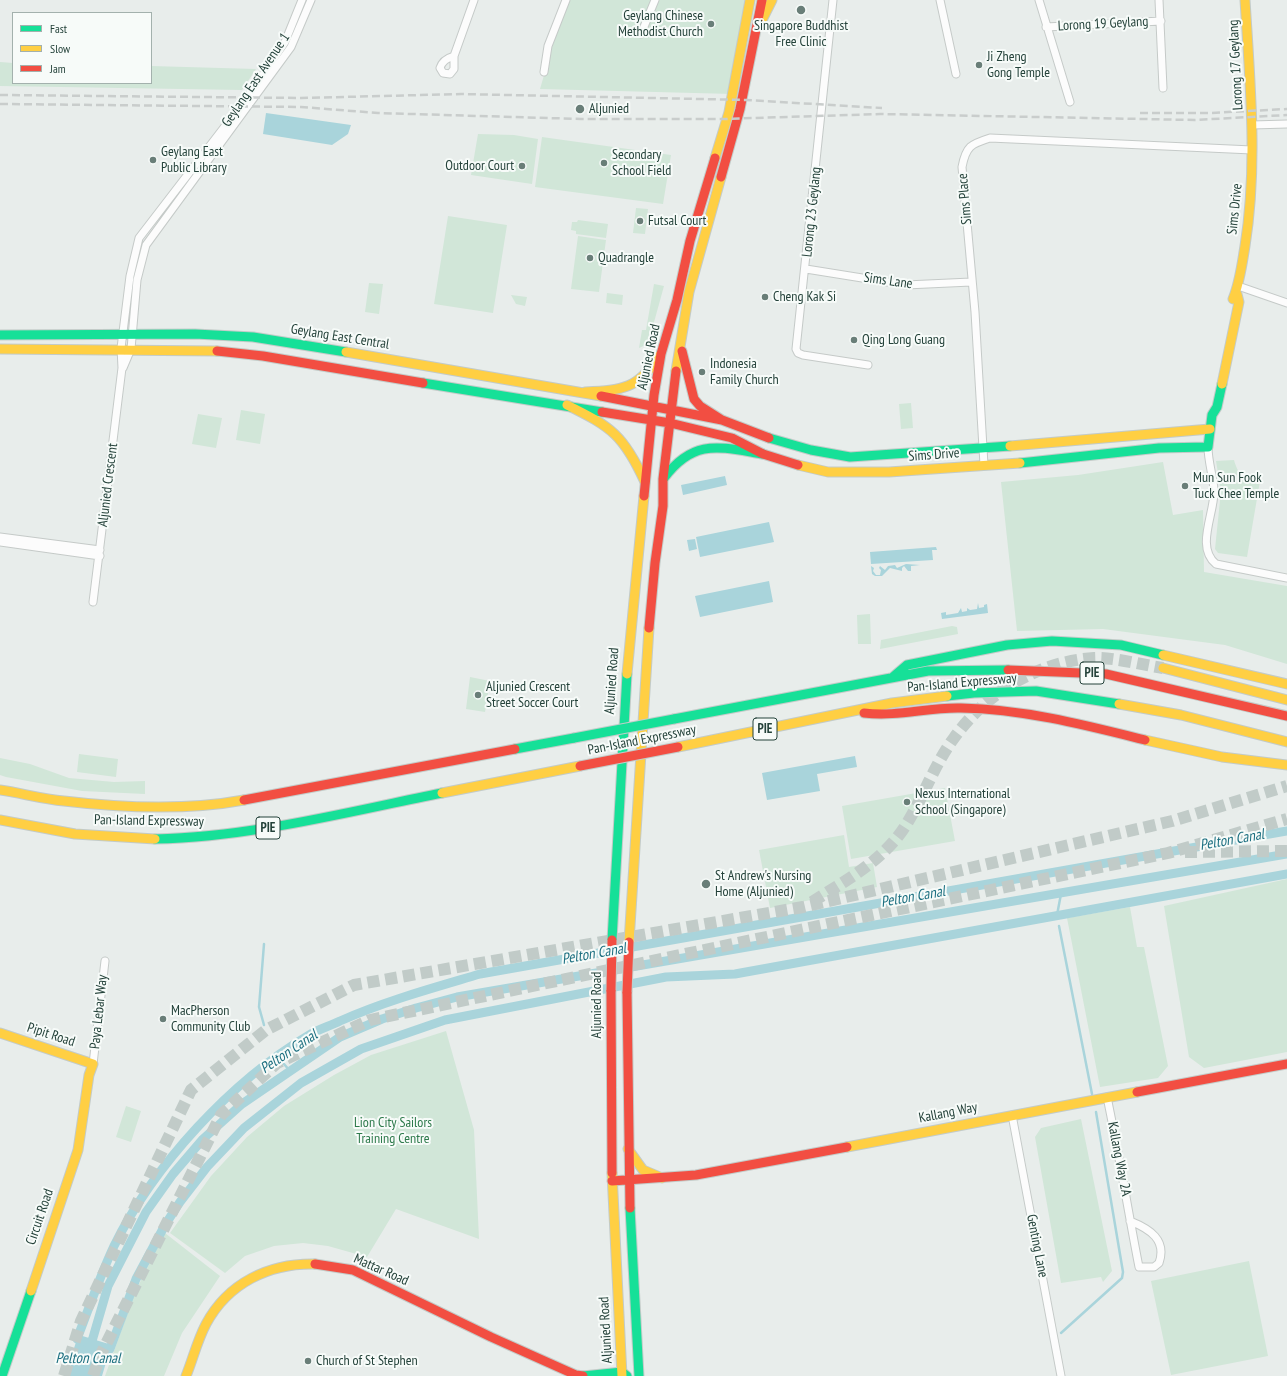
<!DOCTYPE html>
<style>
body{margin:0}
#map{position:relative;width:1287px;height:1376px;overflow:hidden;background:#e8edeb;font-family:"PT Sans Narrow",sans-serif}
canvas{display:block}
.legend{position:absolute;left:12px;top:12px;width:140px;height:72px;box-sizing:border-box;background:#f7fbf9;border:1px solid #a3b1ad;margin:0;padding:5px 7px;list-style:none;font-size:12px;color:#24423a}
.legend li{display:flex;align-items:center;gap:8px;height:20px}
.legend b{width:20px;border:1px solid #a3b1ad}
</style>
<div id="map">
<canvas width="1287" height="1376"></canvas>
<ul class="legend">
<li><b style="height:5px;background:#16e098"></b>Fast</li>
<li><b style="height:5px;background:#ffcf43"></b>Slow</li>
<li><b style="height:5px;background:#f24e42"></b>Jam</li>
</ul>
</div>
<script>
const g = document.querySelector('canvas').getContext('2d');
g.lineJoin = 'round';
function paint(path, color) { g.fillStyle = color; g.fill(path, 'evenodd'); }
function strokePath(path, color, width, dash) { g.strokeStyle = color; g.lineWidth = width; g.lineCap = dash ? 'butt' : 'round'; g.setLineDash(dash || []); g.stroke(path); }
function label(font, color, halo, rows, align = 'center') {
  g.font = font + ' "PT Sans Narrow",sans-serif'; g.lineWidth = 4; g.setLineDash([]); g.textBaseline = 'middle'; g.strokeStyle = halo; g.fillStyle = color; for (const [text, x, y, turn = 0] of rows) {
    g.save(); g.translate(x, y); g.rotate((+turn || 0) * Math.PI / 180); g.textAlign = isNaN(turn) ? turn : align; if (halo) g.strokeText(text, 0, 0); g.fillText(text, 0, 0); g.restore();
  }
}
const green = new Path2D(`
 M 566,0 L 749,0 L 733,94 L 540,89 Z
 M 0,62 L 13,63 L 13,83 L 151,83 L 151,66 L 256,69 L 242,90 L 0,86 Z
 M 478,134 L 514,135 L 538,139 L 532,184 L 471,175 Z
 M 542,137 L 671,155 L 663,204 L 535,187 Z
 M 636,208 L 648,209 L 645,234 L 633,233 Z
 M 448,216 L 507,225 L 493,313 L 434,304 Z
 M 578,220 L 608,224 L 606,238 L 576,234 L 576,231 L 571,230 L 572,222 L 577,222 Z
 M 578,236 L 606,240 L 599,292 L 571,289 Z
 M 369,283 L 383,284 L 379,314 L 365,312 Z
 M 654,284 L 664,286 L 648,344 L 639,348 L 642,330 L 646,330 Z
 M 607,293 L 623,295 L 622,305 L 606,303 Z
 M 511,295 L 527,297 L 525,306 L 516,304 Z
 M 911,403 L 913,428 L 901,429 L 899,404 Z
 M 241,410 L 265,414 L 260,444 L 236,440 Z
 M 198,414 L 222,418 L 216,448 L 192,444 Z
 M 1234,460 C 1239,478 1244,476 1260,481 L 1247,557 L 1218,553 L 1215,549 L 1221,491 L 1216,461 Z
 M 1163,462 L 1173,515 L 1203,510 L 1204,572 L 1287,586 L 1287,664 L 1225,645 L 1103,629 L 1017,631 L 1001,482 L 1078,475 Z
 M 870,614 L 871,644 L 858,644 L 857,615 Z
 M 952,626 L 957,627 L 958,634 L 880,649 L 881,640 Z
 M 470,677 L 490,681 L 485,712 L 466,709 Z
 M 79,754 L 118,759 L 116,777 L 77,772 Z
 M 0,758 L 30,764 L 69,778 L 114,782 L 145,781 L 145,794 L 82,791 L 6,777 L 0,775 Z
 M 945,788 L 955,841 L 851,859 L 842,806 Z
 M 844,835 L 849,867 L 873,863 L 877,887 L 770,908 L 759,850 Z
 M 1287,879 L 1287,1052 L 1204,1068 L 1189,1057 L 1164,906 Z
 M 1130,907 L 1137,947 L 1144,947 L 1168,1066 L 1158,1078 L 1100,1087 L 1067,918 Z
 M 446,1031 L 474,1130 L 479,1239 L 396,1209 L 367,1257 L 328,1246 L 303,1243 L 274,1246 L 245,1256 L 225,1273 L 170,1233 L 211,1176 L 247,1137 L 284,1106 L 334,1075 L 371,1055 Z
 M 126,1106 L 141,1111 L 131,1142 L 116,1137 Z
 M 1081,1119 L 1112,1271 L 1103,1282 L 1101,1277 L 1061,1283 L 1035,1137 L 1041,1128 Z
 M 165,1233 L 220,1276 L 182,1333 L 164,1376 L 105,1376 L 136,1290 Z
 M 1249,1261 L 1268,1356 L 1171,1375 L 1151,1281 Z`);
const water = new Path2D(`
 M 266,113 L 351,125 L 348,134 L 332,145 L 263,134 Z
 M 725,476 L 727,485 L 683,495 L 681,485 Z
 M 769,522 L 774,542 L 700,557 L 696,537 Z
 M 695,539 L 697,549 L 689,551 L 687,540 Z
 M 936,547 L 937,550 L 932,550 L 933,560 L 871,564 L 870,552 Z
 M 906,564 L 920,565 L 911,566 L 911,571 L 908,571 L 904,566 L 902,568 L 902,571 L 890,568 L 882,576 L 875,576 L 872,574 L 871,566 L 874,568 L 873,571 L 876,575 L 880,575 L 881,570 L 879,568 L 880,566 L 885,570 L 888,566 L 895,565 L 897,568 Z
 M 769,581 L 773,602 L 700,617 L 695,596 Z
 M 978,603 L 979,608 L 984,607 L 984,605 L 987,604 L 988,613 L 942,619 L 941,613 L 946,612 L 946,615 L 958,613 L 961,608 L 962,612 L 967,611 L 967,608 L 970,610 L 977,609 Z
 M 855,756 L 857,767 L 817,774 L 820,791 L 767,800 L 762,773 Z
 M 77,1339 L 110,1349 L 102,1376 L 65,1376 Z`);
const stream = new Path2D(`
 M 1057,915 L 1061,894
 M 1059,926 L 1092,1094
 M 264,944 L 259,1007 L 264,1025
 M 278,1057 L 290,1071
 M 1061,1333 L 1122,1278 L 1123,1272 L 1096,1112`);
const canal = new Path2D(`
 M 1287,831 L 480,974 C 433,988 385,1001 340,1021 C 330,1026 319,1029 309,1035 C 231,1081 154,1165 114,1246 C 100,1276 89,1308 77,1339 L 110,1349 L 136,1279 L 165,1225 L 180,1202 L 207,1167 L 244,1128 L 301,1083 L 361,1049 L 445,1020 L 666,977 L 735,974 L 1287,874
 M 90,1348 L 108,1286 L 146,1212 L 173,1174 L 203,1139 L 242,1104 L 340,1037 L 382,1019 L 416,1008 L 457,997 L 1287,854`);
const highwayTunnel = new Path2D(`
 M 1185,852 L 1287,851
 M 812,902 C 845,881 879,863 902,831 C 922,802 933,766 954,738 C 987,692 1037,662 1094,658 C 1112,657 1144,665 1163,668
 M 64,1376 L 81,1321 L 191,1090 L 266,1030 L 354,985 L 803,907 L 1172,821 L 1287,786
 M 93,1376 L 101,1354 L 221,1115 L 277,1063 L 370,1020 L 1168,853 L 1287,819`);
const street = new Path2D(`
 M 833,0 L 796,349 L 798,353 L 803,355 L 868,365
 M 940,0 L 956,74
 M 1039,0 L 1070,102
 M 1159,0 L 1163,88
 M 1046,27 L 1161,21
 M 641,34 L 655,0
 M 454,56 C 447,58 442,61 440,68 L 443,73 L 450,74 L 454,69 L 454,56 L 474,0
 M 544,72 L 548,46 L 566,0
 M 1252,125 L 1287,124
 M 806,269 L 906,285 L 971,282
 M 1238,286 L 1287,303
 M 123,368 L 131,349 L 137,280 L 146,245 L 291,47 L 311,0
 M 1208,447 C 1208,461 1213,476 1214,490 C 1215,513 1195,547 1216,564 L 1287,578
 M 984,465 L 975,312 L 962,167 C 966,146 971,144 990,138 L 1252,150
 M 0,537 L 100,550
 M 0,542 L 100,556
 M 93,602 L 122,368 L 121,348 L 130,276 L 139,238 L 239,108 L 258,82 L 285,42 L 302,0
 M 93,1064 L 105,961
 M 1107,1097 C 1119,1154 1128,1211 1139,1267 L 1154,1267 L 1159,1263 C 1167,1240 1150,1229 1130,1221
 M 1012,1115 L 1061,1376`);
const fast = new Path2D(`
 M 0,335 L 195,334 L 253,337 L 346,352
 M 423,383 L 602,412
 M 769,438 L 811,450 L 850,457 L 1010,446
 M 1020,463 L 1159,448 L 1208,447 L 1212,415 L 1217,407 L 1222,384
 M 664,478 C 694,438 719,447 763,454
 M 893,677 L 907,665 L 1007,645 L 1052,641 L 1121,645 L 1163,655
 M 947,696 L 974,693 L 1036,691 L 1119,704
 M 674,719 L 928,671 L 1008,670
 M 515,749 L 574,738
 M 155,839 C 252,837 347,812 442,793
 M 612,940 L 627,674
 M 630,1208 L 639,1376
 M 2,1376 L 31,1291
 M 583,1376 L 622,1372 L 627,1376`);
const slow = new Path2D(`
 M 762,20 L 772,0
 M 715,158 L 729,112 L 750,0
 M 1233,299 C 1240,282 1242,264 1245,246 C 1258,165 1250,82 1245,0
 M 0,349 L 217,351
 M 346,352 L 601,396
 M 676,371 L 689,292 L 721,177
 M 1222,384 L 1239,302 L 1237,294
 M 585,392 C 623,390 638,389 659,356
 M 567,405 C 612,427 624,436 645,482
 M 1010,446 L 1210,429
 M 798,465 L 828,472 L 889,472 L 1020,463
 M 1163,655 L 1287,684
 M 1163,668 L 1287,700
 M 627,674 L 644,496
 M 1119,704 L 1181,715 L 1287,742
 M 1145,740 L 1222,757 L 1287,765
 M 678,747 L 892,703 L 947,696
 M 0,790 C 21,793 42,799 64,801 C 123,808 185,811 244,800
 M 442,793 L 580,766
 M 0,820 L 75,834 L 155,839
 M 629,942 L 649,628
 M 0,1033 L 93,1064 L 89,1075 L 78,1150 L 31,1291
 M 847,1147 L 1137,1092
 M 628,1149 L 643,1170 L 662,1178
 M 612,1173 L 622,1376
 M 186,1376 C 193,1359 197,1341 206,1324 C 228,1283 269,1263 315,1264`);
const jam = new Path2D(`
 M 721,177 L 740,109 L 762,0
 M 217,351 L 263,356 L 423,383
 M 682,351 L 694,399 L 700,406 L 722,420
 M 601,396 L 722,420 L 769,438
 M 602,412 L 670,423 L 732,438 L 763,454 L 798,465
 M 644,496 L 654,395 L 661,354 L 677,300 L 690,241 L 715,158
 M 649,628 L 655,563 L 663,506 L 663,479 L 676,371
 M 1008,670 L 1106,674 L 1287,716
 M 864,713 C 899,717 927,707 961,708 C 1023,709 1085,725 1145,740
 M 244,800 L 515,749
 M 611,990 L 612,1173
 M 627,992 L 630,1208
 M 1137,1092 L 1287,1064
 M 612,1181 L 696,1175 L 847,1147
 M 315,1264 L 353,1270 L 491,1337 L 576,1375 L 583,1376`);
const rail = new Path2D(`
 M 0,95 L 301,98 L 461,94 L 746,100 L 882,108
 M 0,104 L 301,107 L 378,113 L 581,119 L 724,119 L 880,114 L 1195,120 L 1287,115
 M 1140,113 L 1210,113 L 1287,109`);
const fastBridge = new Path2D(`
 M 574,738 L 674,719`);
const jamBridge = new Path2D(`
 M 580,766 L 678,747
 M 611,990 L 612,940
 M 627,992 L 629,942`);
const markers = [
 [801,10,5,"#697e78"],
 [711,24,4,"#697e78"],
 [979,65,4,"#697e78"],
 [580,109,5,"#697e78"],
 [153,160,4,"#697e78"],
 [604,163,4,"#697e78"],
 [522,166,4,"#697e78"],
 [640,221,4,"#697e78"],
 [590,258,4,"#697e78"],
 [765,297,4,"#697e78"],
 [854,340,4,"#697e78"],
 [702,372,4,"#697e78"],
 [1185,486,4,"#697e78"],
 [478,695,4,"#697e78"],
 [907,802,4,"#697e78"],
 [706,884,5,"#697e78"],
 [163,1019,4,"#697e78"],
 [308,1361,4,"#697e78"]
];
const shields = [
 [1092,673,24],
 [765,729,24],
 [268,828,24]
];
const shieldNames = [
 ["PIE",1092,673],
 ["PIE",765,729],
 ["PIE",268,828]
];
const poiNames = [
 ["Geylang Chinese",703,16,"right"],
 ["Methodist Church",703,32,"right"],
 ["Singapore Buddhist",801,26,"center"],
 ["Free Clinic",801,42,"center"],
 ["Ji Zheng",987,57],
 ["Gong Temple",987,73],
 ["Aljunied",589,109],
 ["Geylang East",161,152],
 ["Public Library",161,168],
 ["Secondary",612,155],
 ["School Field",612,171],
 ["Outdoor Court",514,166,"right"],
 ["Futsal Court",648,221],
 ["Quadrangle",598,258],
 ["Cheng Kak Si",773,297],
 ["Qing Long Guang",862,340],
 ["Indonesia",710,364],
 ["Family Church",710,380],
 ["Mun Sun Fook",1193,478],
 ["Tuck Chee Temple",1193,494],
 ["Aljunied Crescent",486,687],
 ["Street Soccer Court",486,703],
 ["Nexus International",915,794],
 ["School (Singapore)",915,810],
 ["St Andrew's Nursing",715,876],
 ["Home (Aljunied)",715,892],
 ["MacPherson",171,1011],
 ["Community Club",171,1027],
 ["Church of St Stephen",316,1361]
];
const streetNames = [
 ["Lorong 19 Geylang",1103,24,-3],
 ["Lorong 17 Geylang",1236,65,-93],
 ["Geylang East Avenue 1",256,80,-56],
 ["Sims Place",965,199,-95],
 ["Sims Drive",1235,209,-84],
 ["Lorong 23 Geylang",812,212,-84],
 ["Sims Lane",888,281,8],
 ["Geylang East Central",340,337,9],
 ["Aljunied Road",649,357,-78],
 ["Sims Drive",934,455,-4],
 ["Aljunied Crescent",108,485,-83],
 ["Aljunied Road",612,681,-86],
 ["Pan-Island Expressway",962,683,-5],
 ["Pan-Island Expressway",642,740,-11],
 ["Pan-Island Expressway",149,821,1],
 ["Aljunied Road",597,1005,-90],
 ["Paya Lebar Way",99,1012,-84],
 ["Pipit Road",51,1035,18],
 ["Kallang Way",948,1113,-11],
 ["Kallang Way 2A",1119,1159,79],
 ["Circuit Road",40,1217,-71],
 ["Genting Lane",1037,1246,79],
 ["Mattar Road",381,1270,24],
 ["Aljunied Road",606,1330,-93]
];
const parkNames = [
 ["Lion City Sailors",393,1123],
 ["Training Centre",393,1139]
];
const waterNames = [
 ["Pelton Canal",1232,840,-10],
 ["Pelton Canal",913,897,-10],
 ["Pelton Canal",594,954,-10],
 ["Pelton Canal",289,1052,-34],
 ["Pelton Canal",88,1359]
];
paint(green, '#d1e6d8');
paint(water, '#a9d4db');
strokePath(stream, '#a9d4db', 2.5);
strokePath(canal, '#a9d4db', 9);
strokePath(highwayTunnel, '#c1cbc8', 12, [12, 6]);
strokePath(street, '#c5cac8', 9);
strokePath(fast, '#c3cbc8', 11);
strokePath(slow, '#c3cbc8', 11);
strokePath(jam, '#c3cbc8', 11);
strokePath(street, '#fcfcfc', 7);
strokePath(fast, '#16e098', 9);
strokePath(slow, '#ffcf43', 9);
strokePath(jam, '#f24e42', 9);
strokePath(rail, '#c9cdcc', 2.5, [8, 4]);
strokePath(fastBridge, '#c3ccc9', 11, []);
strokePath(jamBridge, '#c3ccc9', 11, []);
strokePath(fastBridge, '#16e098', 9);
strokePath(jamBridge, '#f24e42', 9);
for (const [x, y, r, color] of markers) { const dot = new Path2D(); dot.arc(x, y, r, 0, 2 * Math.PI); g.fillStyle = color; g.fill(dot); strokePath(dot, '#f7fbf9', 1.5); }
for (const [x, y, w] of shields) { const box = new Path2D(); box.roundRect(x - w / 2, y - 11, w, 22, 3); g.fillStyle = '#f7fbf9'; g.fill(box); strokePath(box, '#24423a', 1); }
label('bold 13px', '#24423a', null, shieldNames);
label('14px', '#24423a', '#f7fbf9', poiNames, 'left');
label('14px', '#24423a', '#f7fbf9', streetNames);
label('14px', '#2d7a4b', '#f7fbf9', parkNames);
label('italic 15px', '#1c6f80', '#f7fbf9', waterNames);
</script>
